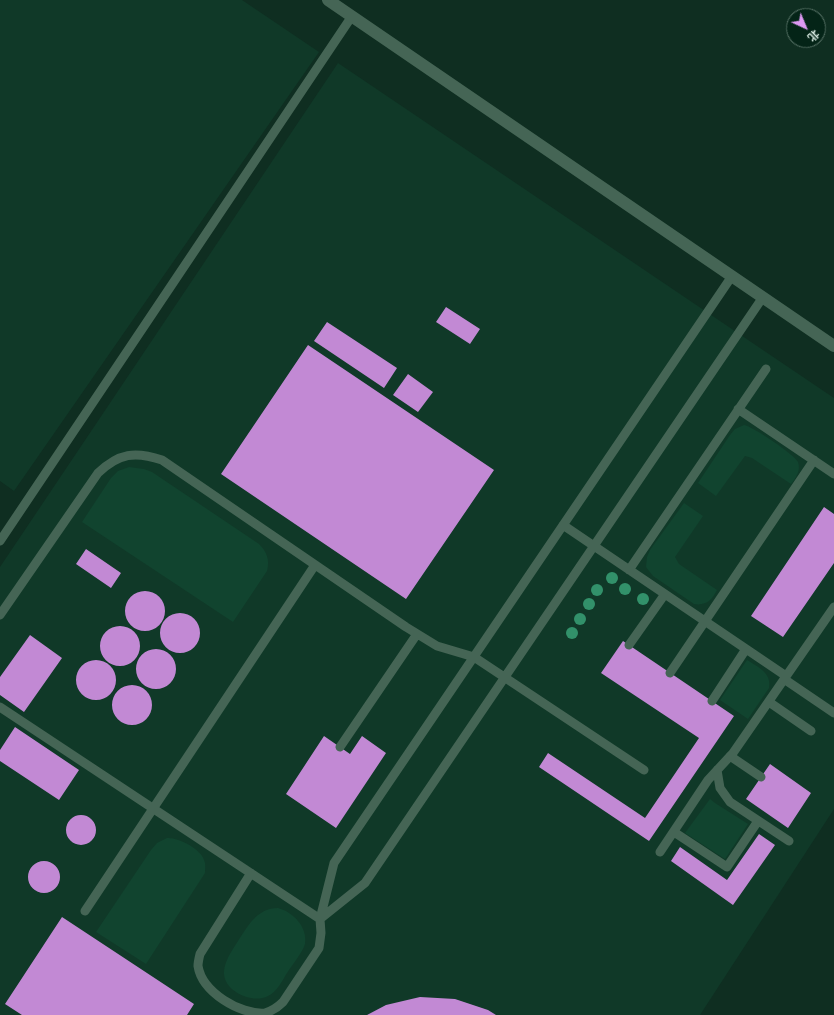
<!DOCTYPE html>
<meta charset="utf-8">
<style>
body{margin:0}
#map{position:relative;width:834px;height:1015px;overflow:hidden;background:#0f2e21;font-family:"Titillium Web","Noto Sans SC",sans-serif}
canvas{display:block}
.north{position:absolute;left:786px;top:8px;width:40px;height:40px;box-sizing:border-box;background:#042417;border:1px solid #577266;border-radius:50%;rotate:136deg;font-size:11px;font-weight:700;line-height:16px;text-align:center;color:#d4e6dd}
.north::after{content:'';display:block;margin:auto;width:14px;height:18px;background:#dd99f3;clip-path:polygon(50% 0,100% 100%,50% 72%,0 100%)}
</style>
<div id="map">
<canvas width="834" height="1015"></canvas>
<div class="north">北</div>
</div>
<script>
const g = document.querySelector('canvas').getContext('2d');
g.lineJoin = 'round';
function paint(path, color) { g.fillStyle = color; g.fill(path, 'evenodd'); }
function strokePath(path, color, width, dash) { g.strokeStyle = color; g.lineWidth = width; g.lineCap = dash ? 'butt' : 'round'; g.setLineDash(dash || []); g.stroke(path); }
const built = new Path2D(`
 M 0,0 L 242,0 L 319,52 L 14,491 L 0,481 Z
 M 338,63 L 834,398 L 834,809 L 700,1015 L 0,1015 L 0,567 Z`);
const green = new Path2D(`
 M 744,425 C 752,426 795,455 798,462 C 801,470 796,478 791,484 L 752,458 L 745,456 L 716,496 L 698,483 L 730,435 L 735,429 Z
 M 129,467 L 144,469 L 152,472 L 259,544 C 267,552 270,560 267,571 L 233,622 L 82,522 L 111,478 L 118,471 Z
 M 684,503 L 703,516 L 675,557 L 679,564 L 717,590 C 712,600 706,606 694,604 L 653,576 L 646,567 L 647,557 L 650,550 Z
 M 747,660 C 758,667 772,673 769,688 L 748,719 L 720,700 Z
 M 710,799 L 715,803 L 748,824 L 725,859 L 685,833 Z
 M 167,838 C 178,837 201,849 204,860 C 206,864 205,869 205,873 L 146,964 L 96,932 L 151,850 L 157,843 Z
 M 278,908 C 293,912 308,927 305,944 C 303,952 292,965 287,973 C 282,981 277,992 268,996 C 258,1001 245,998 236,992 C 214,977 227,958 238,941 C 248,926 257,908 278,908 Z`);
const building = new Path2D(`
 M 446,307 L 480,329 L 470,344 L 436,322 Z
 M 327,322 L 397,368 L 384,388 L 314,341 Z
 M 308,345 L 494,470 L 406,599 L 221,474 Z
 M 408,374 L 433,392 L 418,412 L 393,395 Z
 M 824,507 L 834,514 L 834,563 L 783,637 L 751,616 Z
 M 86,549 L 121,573 L 111,588 L 76,564 Z
 M125 611a20 20 0 1 1 40 0a20 20 0 1 1-40 0Z
 M160 633a20 20 0 1 1 40 0a20 20 0 1 1-40 0Z
 M100 646a20 20 0 1 1 40 0a20 20 0 1 1-40 0Z
 M 30,635 L 62,658 L 24,712 L 0,695 L 0,677 Z
 M 623,641 L 734,716 L 649,841 L 539,767 L 548,753 L 645,818 L 699,738 L 601,673 Z
 M136 669a20 20 0 1 1 40 0a20 20 0 1 1-40 0Z
 M76 680a20 20 0 1 1 40 0a20 20 0 1 1-40 0Z
 M112 705a20 20 0 1 1 40 0a20 20 0 1 1-40 0Z
 M 15,727 L 79,770 L 59,800 L 0,761 L 0,750 Z
 M 324,736 L 350,754 L 362,736 L 386,753 L 336,828 L 286,794 Z
 M 770,764 L 811,793 L 788,828 L 746,799 Z
 M66 830a15 15 0 1 1 30 0a15 15 0 1 1-30 0Z
 M 759,834 L 775,845 L 733,905 L 671,861 L 680,847 L 727,880 Z
 M28 877a16 16 0 1 1 32 0a16 16 0 1 1-32 0Z
 M 62,917 L 194,1004 L 187,1015 L 22,1015 L 5,1004 Z
 M 420,997 L 455,999 L 488,1010 L 496,1015 L 367,1015 L 386,1005 Z`);
const lane = new Path2D(`
 M 738,409 L 834,474
 M 563,525 L 786,676
 M 0,541 L 352,16
 M 629,570 L 766,369
 M 0,615 L 98,473 C 119,453 135,451 162,460 L 406,627 L 437,646 L 474,657 L 644,770
 M 629,645 L 665,594
 M 670,673 L 814,460
 M 784,679 L 834,713
 M 712,701 L 746,649
 M 769,702 L 811,731
 M 0,707 L 320,919
 M 340,747 L 417,634
 M 730,756 L 761,777
 M 717,770 L 720,788 L 730,802 L 789,841
 M 674,832 L 727,867 L 758,821
 M 660,852 L 708,780 L 733,753 L 834,607
 M 251,873 L 200,954 C 199,958 198,962 198,966 C 202,992 240,1015 265,1013 C 272,1011 278,1007 283,1002 L 319,948 L 321,933 L 320,919 L 334,863 L 732,276
 M 85,911 L 315,565
 M 320,919 L 365,883 L 763,297`);
const secondary = new Path2D(`
 M 328,0 L 834,346`);
const trees = [
 [612,578],
 [625,589],
 [597,590],
 [643,599],
 [589,604],
 [580,619],
 [572,633]
];
paint(built, '#103928');
paint(green, '#11442f');
paint(building, '#c289d4');
strokePath(lane, '#456555', 9);
strokePath(secondary, '#456555', 12);
g.fillStyle = '#32916a';
for (const [x, y] of trees) { g.beginPath(); g.arc(x, y, 6, 0, 2 * Math.PI); g.fill(); }
</script>
